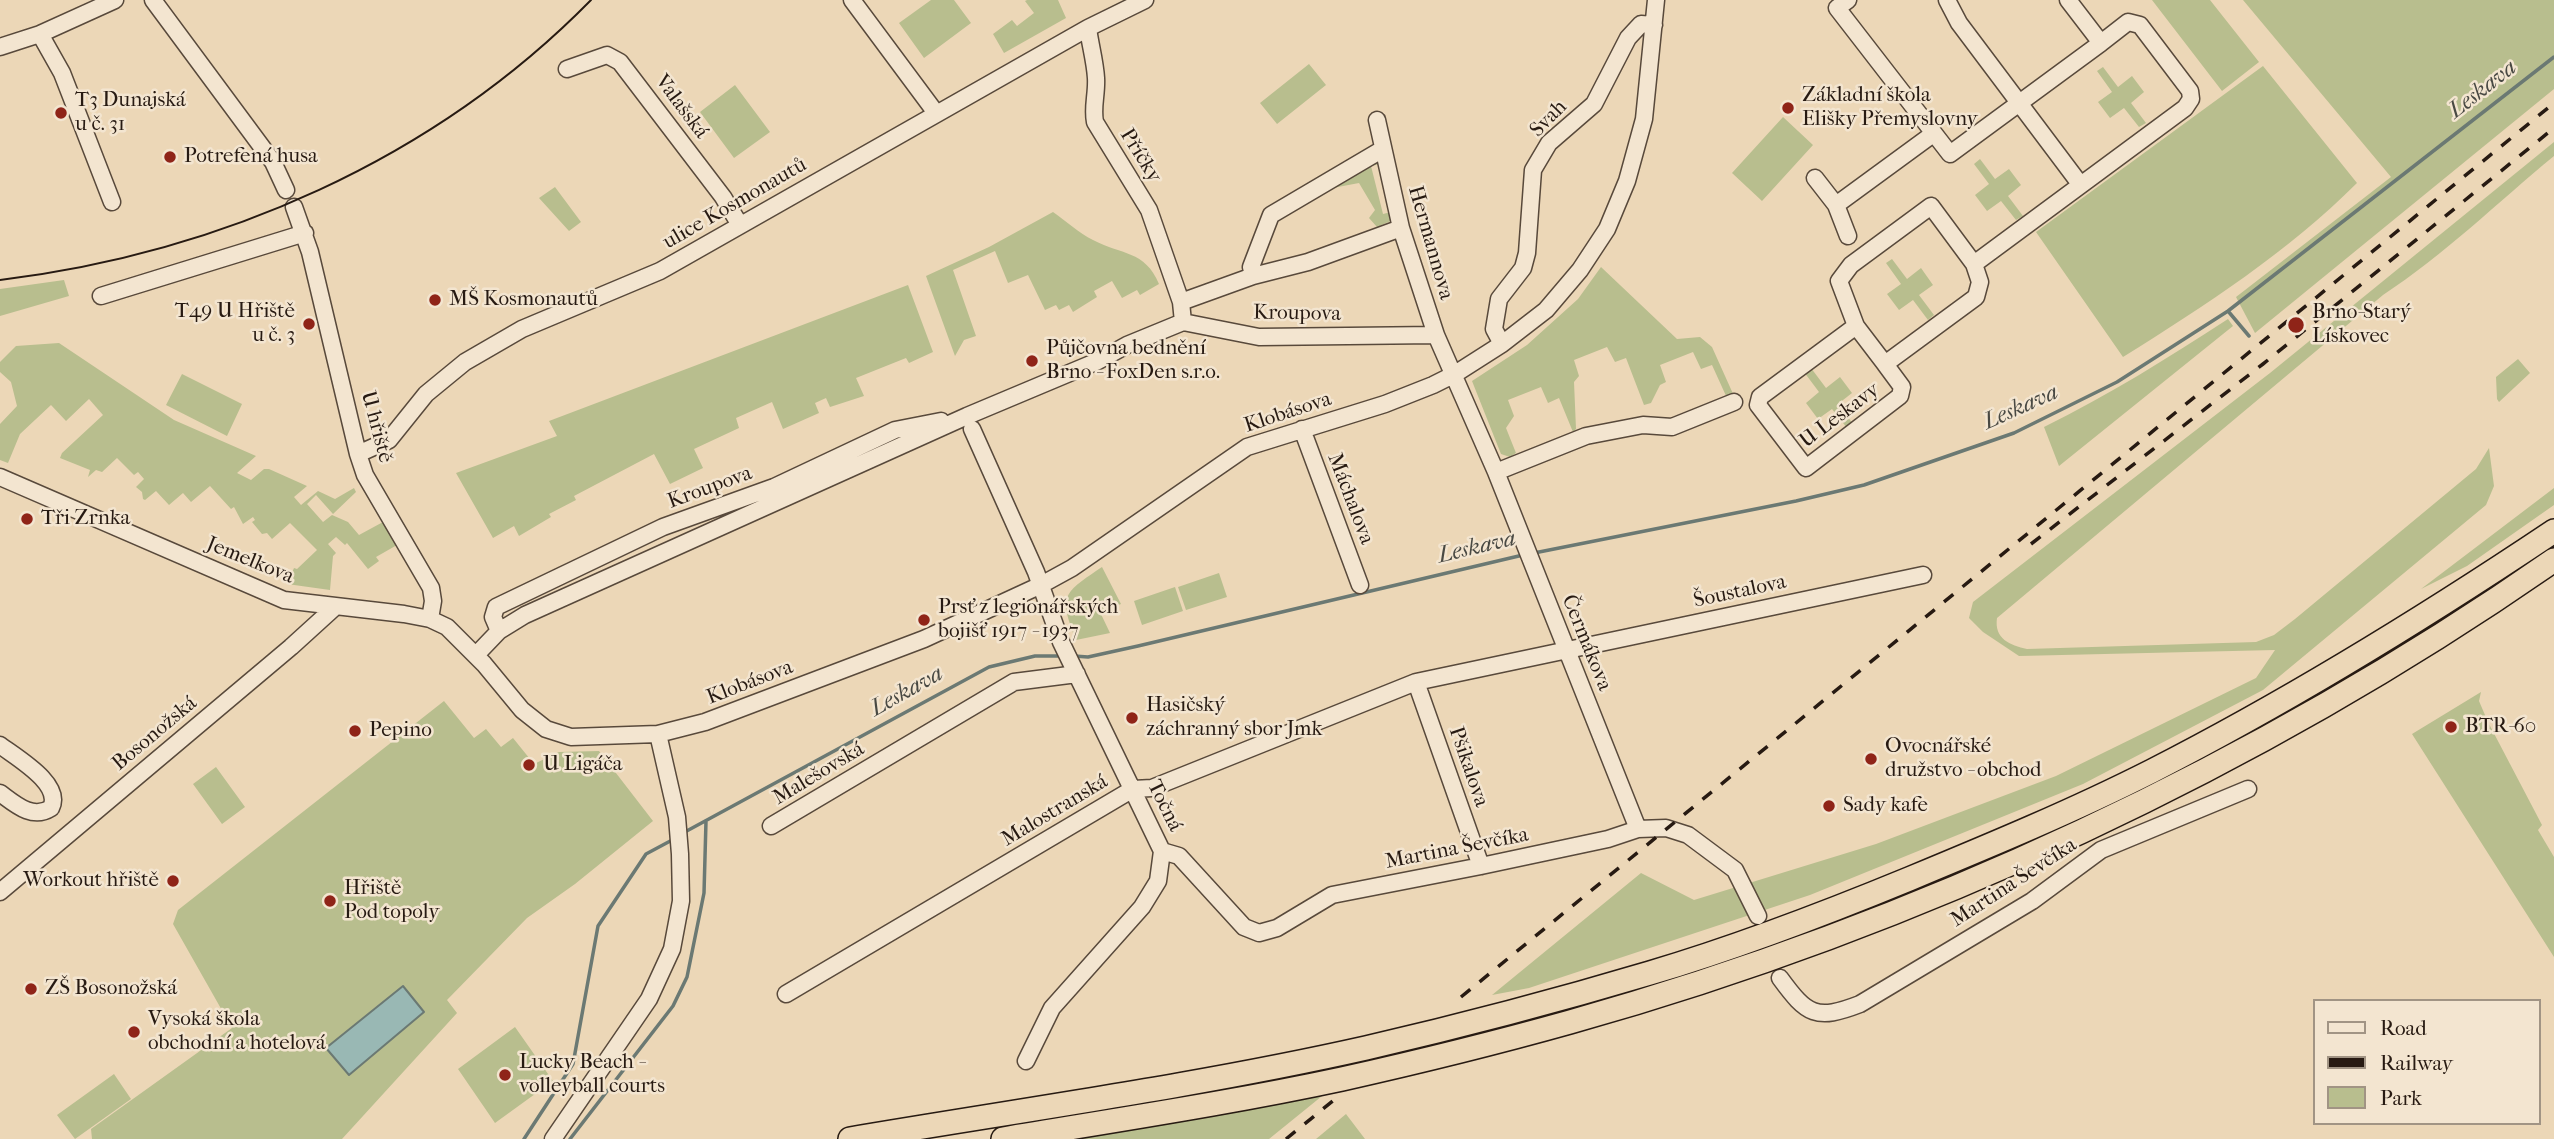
<!DOCTYPE html>
<meta charset="utf-8">
<style>
body{margin:0}
#map{position:relative;width:2554px;height:1139px;overflow:hidden;background:#ecd7b7;font-family:"IM FELL French Canon",serif}
canvas{display:block}
.legend{position:absolute;left:2313px;top:999px;width:228px;height:126px;box-sizing:border-box;background:#f3e5d0;border:2px solid #a19484;margin:0;padding:9px 12px;list-style:none;font-size:21px;color:#271a12}
.legend li{display:flex;align-items:center;gap:14px;height:35px}
.legend b{width:35px;border:2px solid #a19484}
</style>
<div id="map">
<canvas width="2554" height="1139"></canvas>
<ul class="legend">
<li><b style="height:9px;background:#f3e5d0"></b>Road</li>
<li><b style="height:9px;background:#271a12"></b>Railway</li>
<li><b style="height:19px;background:#b8be8e"></b>Park</li>
</ul>
</div>
<script>
const g = document.querySelector('canvas').getContext('2d');
g.lineJoin = 'round';
function paint(path, color) { g.fillStyle = color; g.fill(path, 'evenodd'); }
function strokePath(path, color, width, dash) { g.strokeStyle = color; g.lineWidth = width; g.lineCap = dash ? 'butt' : 'round'; g.setLineDash(dash || []); g.stroke(path); }
function label(font, color, halo, rows, align = 'center') {
  g.font = font + ' "IM FELL French Canon",serif'; g.lineWidth = 5; g.setLineDash([]); g.textBaseline = 'middle'; g.strokeStyle = halo; g.fillStyle = color; for (const [text, x, y, turn = 0] of rows) {
    g.save(); g.translate(x, y); g.rotate((+turn || 0) * Math.PI / 180); g.textAlign = isNaN(turn) ? turn : align; if (halo) g.strokeText(text, 0, 0); g.fillText(text, 0, 0); g.restore();
  }
}
const green = new Path2D(`
 M 931,0 L 954,0 L 971,23 L 924,58 L 899,23 Z
 M 1027,0 L 1058,0 L 1066,18 L 1004,53 L 993,34 L 1012,20 L 1017,26 L 1034,13 L 1025,1 Z
 M 2152,0 L 2210,0 L 2259,62 L 2222,91 Z
 M 2243,0 L 2554,0 L 2554,89 L 2255,333 L 2236,297 L 2391,177 Z
 M 1309,64 L 1326,85 L 1277,124 L 1260,103 Z
 M 2263,66 L 2357,183 C 2289,251 2205,306 2123,357 L 2036,232 Z
 M 2103,67 L 2118,87 L 2132,76 L 2144,92 L 2131,103 L 2146,123 L 2139,127 L 2124,108 L 2110,118 L 2098,102 L 2112,92 L 2097,71 Z
 M 735,85 L 770,132 L 734,158 L 700,112 Z
 M 1783,117 L 1813,145 L 1762,201 L 1732,173 Z
 M 2554,142 L 2554,156 C 2497,203 2444,255 2383,295 L 1997,618 C 1994,639 2010,645 2027,649 L 2256,642 L 2274,635 L 2295,619 L 2476,469 L 2489,448 L 2494,486 L 2486,505 L 2263,690 L 2083,784 L 1810,895 L 1529,988 L 1492,995 L 1641,873 L 1694,900 L 1876,844 L 2056,776 L 2256,678 L 2275,650 L 2019,656 L 1983,632 L 1969,618 L 1973,602 L 2270,373 Z
 M 1980,159 L 1995,179 L 2009,169 L 2021,185 L 2008,196 L 2023,216 L 2016,220 L 2001,201 L 1987,211 L 1975,195 L 1989,184 L 1974,164 Z
 M 1374,160 L 1380,164 L 1371,166 L 1383,214 L 1391,212 L 1393,220 L 1377,227 L 1369,218 L 1375,210 L 1359,183 L 1322,190 Z
 M 555,187 L 581,222 L 569,231 L 539,198 Z
 M 1053,212 C 1066,221 1079,233 1093,240 C 1121,255 1145,250 1159,284 L 1140,295 L 1137,290 L 1122,298 L 1112,281 L 1094,291 L 1097,297 L 1073,312 L 1069,305 L 1059,310 L 1056,305 L 1045,310 L 1028,275 L 1008,283 L 995,251 L 953,270 L 976,336 L 964,340 L 955,356 L 926,276 L 989,247 Z
 M 1892,259 L 1907,279 L 1921,268 L 1933,285 L 1919,295 L 1934,315 L 1928,320 L 1913,300 L 1899,310 L 1887,294 L 1901,284 L 1886,263 Z
 M 1601,267 L 1677,339 L 1700,337 L 1712,347 L 1734,396 L 1727,398 L 1712,365 L 1701,369 L 1693,352 L 1660,365 L 1666,382 L 1660,385 L 1651,403 L 1644,405 L 1626,358 L 1615,362 L 1607,347 L 1574,360 L 1579,376 L 1574,382 L 1576,429 L 1573,432 L 1559,398 L 1548,403 L 1541,387 L 1508,400 L 1514,416 L 1506,428 L 1516,453 L 1510,457 L 1501,454 L 1472,381 L 1527,345 L 1578,299 Z
 M 64,280 L 69,296 L 0,316 L 0,289 Z
 M 908,285 L 933,352 L 909,363 L 906,358 L 856,378 L 864,396 L 830,407 L 826,398 L 815,403 L 819,413 L 783,429 L 772,402 L 736,418 L 739,428 L 694,449 L 703,468 L 670,484 L 654,454 L 574,496 L 576,500 L 549,514 L 551,517 L 519,536 L 514,526 L 493,538 L 456,473 L 557,436 L 549,421 Z
 M 2228,319 L 2233,326 L 2059,466 L 2044,427 C 2109,395 2168,358 2228,319 Z
 M 59,343 L 174,420 L 256,456 L 237,473 L 251,480 L 264,469 L 269,469 L 307,486 L 294,497 L 301,505 L 318,491 L 335,499 L 354,488 L 356,492 L 333,514 L 316,495 L 307,504 L 323,522 L 332,515 L 348,522 L 359,535 L 383,522 L 397,545 L 376,557 L 379,561 L 368,569 L 347,543 L 345,545 L 336,537 L 328,544 L 336,553 L 333,556 L 330,590 L 287,584 L 294,568 L 297,569 L 317,550 L 290,523 L 272,539 L 267,533 L 262,534 L 252,522 L 255,520 L 253,517 L 243,524 L 234,507 L 231,509 L 210,486 L 191,502 L 183,493 L 169,505 L 156,491 L 145,500 L 143,499 L 142,492 L 136,487 L 144,479 L 138,472 L 134,475 L 117,458 L 102,472 L 96,470 L 88,477 L 90,470 L 60,458 L 62,453 L 103,415 L 89,399 L 66,421 L 51,405 L 20,434 L 8,463 L 0,460 L 0,424 L 17,406 L 11,382 L 0,372 L 0,362 L 16,346 Z
 M 2518,359 L 2530,373 L 2499,402 L 2497,399 L 2496,377 Z
 M 1811,368 L 1826,388 L 1840,377 L 1852,393 L 1838,404 L 1853,424 L 1847,428 L 1832,409 L 1818,419 L 1806,403 L 1819,392 L 1804,372 Z
 M 182,374 L 242,404 L 227,436 L 166,405 Z
 M 2554,488 L 2554,505 L 2467,566 L 2421,589 Z
 M 1102,567 L 1121,604 L 1100,612 L 1110,633 L 1076,640 C 1058,594 1064,593 1102,567 Z
 M 1219,573 L 1227,597 L 1186,610 L 1178,587 Z
 M 1175,587 L 1183,611 L 1142,625 L 1134,601 Z
 M 2481,692 L 2479,701 L 2488,722 L 2542,825 L 2538,830 L 2554,857 L 2554,957 L 2412,734 Z
 M 444,701 L 474,738 L 486,729 L 501,747 L 513,738 L 534,764 L 559,752 L 599,751 L 653,821 L 575,884 L 527,918 L 447,1000 L 457,1013 L 342,1139 L 92,1139 L 91,1129 L 232,1028 L 173,924 L 178,910 Z
 M 216,767 L 245,807 L 222,824 L 193,784 Z
 M 515,1027 L 553,1081 L 495,1123 L 458,1069 Z
 M 114,1074 L 131,1099 L 75,1139 L 57,1115 Z
 M 1327,1092 L 1269,1139 L 1080,1139 L 1265,1106 Z
 M 1346,1114 L 1365,1139 L 1316,1139 Z`);
const water = new Path2D(`
 M 403,986 L 424,1012 L 349,1075 L 326,1048 Z`);
const stream = new Path2D(`
 M 2228,311 L 2249,336
 M 1534,553 L 1796,501 L 1864,485 L 2014,433 L 2117,382 L 2228,311 L 2554,57
 M 1074,656 L 1088,657 L 1138,646 L 1523,555
 M 683,833 L 989,667 L 1035,656 L 1063,656
 M 524,1139 L 573,1064 L 598,926 L 646,854 L 674,839
 M 570,1139 L 673,1006 L 687,977 L 704,893 L 706,821`);
const minor = new Path2D(`
 M 153,0 L 273,162 L 286,190
 M 852,0 L 936,113
 M 1848,0 L 1837,8 L 1950,154 L 2101,43 L 2068,0
 M 1947,0 L 1959,23 L 2080,184
 M 1088,28 C 1090,44 1095,61 1096,78 C 1097,94 1092,107 1095,122 L 1149,210 L 1181,302 L 1183,322
 M 40,34 L 62,73 L 112,202
 M 0,47 L 40,34 L 115,0
 M 567,69 L 607,55 L 620,62 L 723,197 L 740,225
 M 1377,120 L 1401,228 L 1436,335 L 1496,472 L 1638,829
 M 1815,178 L 1836,205 L 1933,134
 M 1836,205 L 1848,236
 M 294,207 L 310,252 L 358,454 L 365,475 L 431,588 L 433,601 L 430,619
 M 1253,276 L 1251,267 L 1271,215 L 1383,149
 M 101,296 L 305,233
 M 1181,302 L 1253,276 L 1308,262 L 1401,228
 M 1856,326 L 1760,397 L 1758,405 L 1806,468 L 1900,396 L 1902,387 L 1885,364 L 1976,297 L 1980,282 L 1974,264 L 2185,108 L 2191,99 L 2190,91 L 2140,25 L 2128,22 L 2101,43
 M 1502,344 L 1494,329 L 1499,299 L 1523,268 L 1527,253 L 1533,170 L 1549,143 L 1594,104 L 1628,38 L 1641,24 L 1654,25
 M 1885,364 L 1856,326 L 1839,281 L 1851,265 L 1931,206 L 1974,264
 M 972,429 L 1036,572 L 1061,642 L 1162,851 L 1158,881 L 1142,907 L 1052,1008 L 1026,1061
 M 1302,429 L 1360,585
 M 358,454 L 389,440 L 426,394 L 465,362 L 522,329 L 660,271 L 1088,28 L 1145,0
 M 1496,472 L 1586,436 L 1643,425 L 1672,427 L 1734,402
 M 0,477 L 284,600 L 404,614 L 430,619 L 447,627 L 484,664 L 522,710 L 546,729 L 571,737 L 658,734 L 705,722 L 924,639 L 1041,585 L 1072,568 L 1247,447 L 1385,404 L 1433,385 L 1455,374 L 1502,344 L 1546,310 L 1580,270 L 1607,229 L 1627,181 L 1644,119 L 1656,0
 M 499,631 L 493,617 L 496,607 L 663,527 L 774,487 L 895,430 L 941,421
 M 476,655 L 499,631 L 525,615 L 967,416 L 1098,361 L 1127,345 L 1183,322 L 1259,337 L 1436,335
 M 1416,682 L 1481,866
 M 0,745 C 17,758 63,784 51,808
 M 0,793 C 15,804 32,820 51,808
 M 771,826 L 1014,682 L 1077,674
 M 1162,851 L 1179,856 L 1244,927 L 1259,933 L 1277,928 L 1332,895 L 1481,866 L 1608,839 L 1638,829 L 1666,828 L 1688,835 L 1735,870 L 1758,916
 M 0,892 L 291,647 L 335,607
 M 1780,978 C 1807,1015 1816,1021 1860,1004 L 2032,901 L 2101,850 L 2248,789
 M 786,994 L 1133,789 L 1152,788 L 1416,682 L 1923,575
 M 553,1139 L 649,999 L 672,949 L 681,901 L 680,854 L 677,817 L 658,734`);
const highway = new Path2D(`
 M 850,1139 C 1021,1110 1197,1086 1366,1048 C 1461,1026 1556,1001 1650,973 C 1738,947 1824,914 1909,879 C 1991,845 2073,811 2152,771 C 2291,700 2424,618 2554,531
 M 1003,1139 C 1116,1120 1230,1103 1342,1079 C 1418,1062 1495,1043 1570,1022 C 1916,925 2260,765 2554,560`);
const tram = new Path2D(`
 M 0,280 C 220,253 434,160 591,0`);
const rail = new Path2D(`
 M 2031,544 L 2263,364 L 2554,128
 M 1461,997 L 2554,103
 M 1286,1139 L 1334,1100`);
const markers = [
 [1788,108,7,"#8f2418"],
 [61,113,7,"#8f2418"],
 [170,157,7,"#8f2418"],
 [435,300,7,"#8f2418"],
 [309,324,7,"#8f2418"],
 [2296,325,9,"#8f2418"],
 [1032,361,7,"#8f2418"],
 [27,519,7,"#8f2418"],
 [924,620,7,"#8f2418"],
 [1132,718,7,"#8f2418"],
 [2451,727,7,"#8f2418"],
 [355,731,7,"#8f2418"],
 [1871,759,7,"#8f2418"],
 [529,765,7,"#8f2418"],
 [1829,806,7,"#8f2418"],
 [173,881,7,"#8f2418"],
 [330,901,7,"#8f2418"],
 [31,989,7,"#8f2418"],
 [134,1032,7,"#8f2418"],
 [505,1075,7,"#8f2418"]
];
const poiNames = [
 ["Základní škola",1802,96],
 ["Elišky Přemyslovny",1802,120],
 ["T3 Dunajská",75,101],
 ["u č. 31",75,125],
 ["Potrefená husa",184,157],
 ["MŠ Kosmonautů",449,300],
 ["T49 U Hřiště",295,312,"right"],
 ["u č. 3",295,336,"right"],
 ["Brno-Starý",2312,313],
 ["Lískovec",2312,337],
 ["Půjčovna bednění",1046,349],
 ["Brno - FoxDen s.r.o.",1046,373],
 ["Tři Zrnka",41,519],
 ["Prsť z legionářských",938,608],
 ["bojišť 1917 - 1937",938,632],
 ["Hasičský",1146,706],
 ["záchranný sbor Jmk",1146,730],
 ["BTR-60",2465,727],
 ["Pepino",369,731],
 ["Ovocnářské",1885,747],
 ["družstvo - obchod",1885,771],
 ["U Ligáča",543,765],
 ["Sady kafe",1843,806],
 ["Workout hřiště",159,881,"right"],
 ["Hřiště",344,889],
 ["Pod topoly",344,913],
 ["ZŠ Bosonožská",45,989],
 ["Vysoká škola",148,1020],
 ["obchodní a hotelová",148,1044],
 ["Lucky Beach -",519,1063],
 ["volleyball courts",519,1087]
];
const streetNames = [
 ["Valašská",681,107,53],
 ["Svah",1549,119,-46],
 ["Příčky",1140,156,58],
 ["ulice Kosmonautů",735,204,-30],
 ["Hermannova",1430,243,74],
 ["Kroupova",1297,314,1],
 ["Klobásova",1288,413,-18],
 ["U Leskavy",1840,416,-37],
 ["U hřiště",376,427,75],
 ["Kroupova",710,488,-20],
 ["Máchalova",1350,499,69],
 ["Jemelkova",250,561,22],
 ["Šoustalova",1740,592,-12],
 ["Čermákova",1586,643,68],
 ["Klobásova",750,683,-21],
 ["Bosonožská",155,734,-40],
 ["Pšikalova",1468,767,71],
 ["Malešovská",819,774,-31],
 ["Točná",1164,806,64],
 ["Malostranská",1055,811,-31],
 ["Martina Ševčíka",1457,849,-11],
 ["Martina Ševčíka",2014,883,-33]
];
const waterNames = [
 ["Leskava",2483,90,-38],
 ["Leskava",2021,408,-24],
 ["Leskava",1477,548,-13],
 ["Leskava",907,692,-29]
];
paint(green, '#b8be8e');
paint(water, '#99b8b4');
strokePath(water, '#6b7973', 2);
strokePath(stream, '#6b7973', 3.5);
strokePath(minor, '#58493b', 19);
strokePath(highway, '#271a12', 26);
strokePath(minor, '#f3e5d0', 16);
strokePath(highway, '#ecd7b7', 23);
strokePath(tram, '#271a12', 2);
strokePath(rail, '#271a12', 3.5, [12, 12]);
for (const [x, y, r, color] of markers) { const dot = new Path2D(); dot.arc(x, y, r, 0, 2 * Math.PI); g.fillStyle = color; g.fill(dot); strokePath(dot, '#f3e5d0', 2.5); }
label('21px', '#271a12', '#f3e5d0', poiNames, 'left');
label('21px', '#271a12', '#f3e5d0', streetNames);
label('italic 23px', '#494943', '#f3e5d0', waterNames);
</script>
